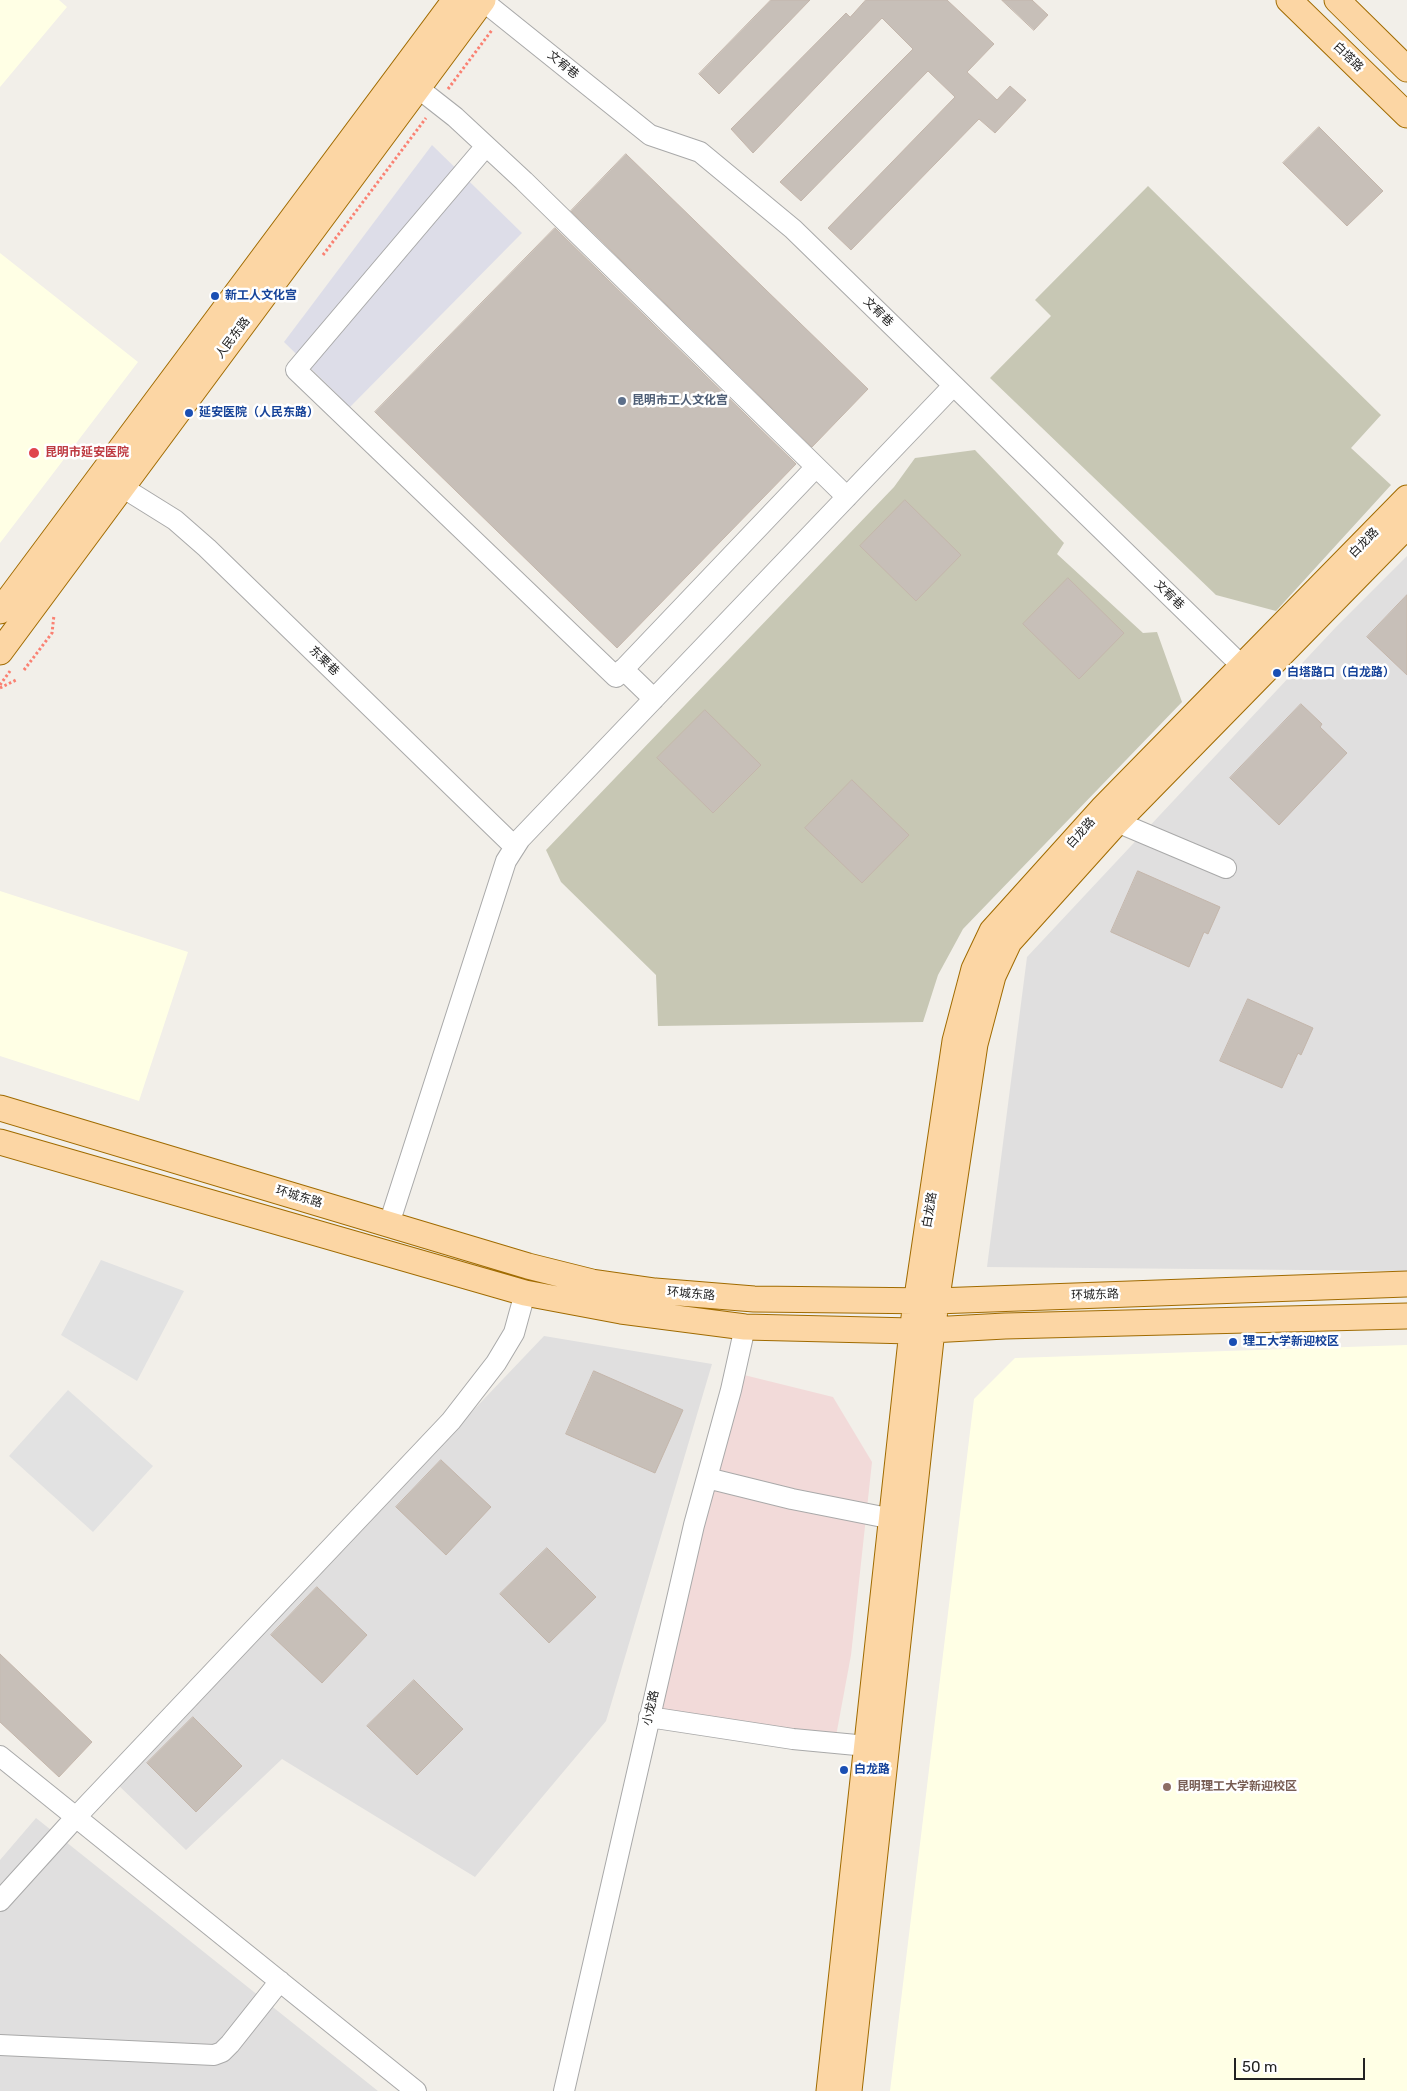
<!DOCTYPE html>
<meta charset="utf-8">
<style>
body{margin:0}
#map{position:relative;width:1407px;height:2091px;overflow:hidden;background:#f2efe9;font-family:Rubik,sans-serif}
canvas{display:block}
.scale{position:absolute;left:1234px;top:2058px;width:131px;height:22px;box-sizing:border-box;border:2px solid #222;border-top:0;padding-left:6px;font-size:15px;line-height:18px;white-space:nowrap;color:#222;-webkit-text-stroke:4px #fff;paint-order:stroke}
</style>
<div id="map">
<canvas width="1407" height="2091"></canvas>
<div class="scale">50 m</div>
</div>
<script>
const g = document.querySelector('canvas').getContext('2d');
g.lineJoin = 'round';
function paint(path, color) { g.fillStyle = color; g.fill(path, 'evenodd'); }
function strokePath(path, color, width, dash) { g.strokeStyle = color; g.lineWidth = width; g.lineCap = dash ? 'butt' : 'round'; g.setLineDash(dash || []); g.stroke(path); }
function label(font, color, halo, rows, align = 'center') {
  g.font = font + ' Rubik,"Noto Sans SC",sans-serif'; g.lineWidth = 5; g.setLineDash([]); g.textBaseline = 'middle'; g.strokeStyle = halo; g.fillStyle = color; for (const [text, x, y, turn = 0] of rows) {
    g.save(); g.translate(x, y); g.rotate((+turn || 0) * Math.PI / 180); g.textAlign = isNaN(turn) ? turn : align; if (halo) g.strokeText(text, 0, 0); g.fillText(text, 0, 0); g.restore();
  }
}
const residential = new Path2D(`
 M 1407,556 L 1407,1271 L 987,1267 L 1027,957 L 1336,627 Z
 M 544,1336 L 712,1364 L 606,1721 L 475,1877 L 282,1759 L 186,1850 L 117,1784 Z
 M 36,1818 L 378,2091 L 0,2091 L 0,1860 Z`);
const commercial = new Path2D(`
 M 740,1374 L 833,1397 L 872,1462 L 851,1655 L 834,1747 L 653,1721 Z`);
const education = new Path2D(`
 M 0,0 L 59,0 L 67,7 L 0,87 Z
 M 0,253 L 138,362 L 0,543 Z
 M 0,891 L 188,952 L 139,1101 L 0,1056 Z
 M 1407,1345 L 1407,2091 L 890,2091 L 974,1399 L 1015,1358 Z`);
const construction = new Path2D(`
 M 1148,186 L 1381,415 L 1351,448 L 1391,485 L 1276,611 L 1216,595 L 990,378 L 1051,316 L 1035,300 Z
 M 975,450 L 1064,543 L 1057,554 L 1143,633 L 1157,632 L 1182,702 L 963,929 L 938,975 L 923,1022 L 658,1026 L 656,975 L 561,882 L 546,850 L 894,487 L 915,458 Z`);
const parking = new Path2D(`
 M 101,1260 L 184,1291 L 137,1381 L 61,1335 Z
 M 68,1390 L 153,1466 L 93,1532 L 9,1456 Z`);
const plaza = new Path2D(`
 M 432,145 L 522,233 L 350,407 L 284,342 Z`);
const building = new Path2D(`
 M 771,0 L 810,0 L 719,94 L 699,74 Z
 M 866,0 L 947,0 L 994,44 L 967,72 L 997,100 L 1010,86 L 1026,100 L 995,133 L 979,119 L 851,250 L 828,228 L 955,97 L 928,71 L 801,201 L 780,182 L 913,49 L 882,18 L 753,153 L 731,129 L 846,13 L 850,17 Z
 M 1002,0 L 1032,0 L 1048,15 L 1034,30 Z
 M 1319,127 L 1383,191 L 1347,226 L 1283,163 Z
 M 626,154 L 868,389 L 812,447 L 571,211 Z
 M 555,228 L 796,464 L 617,648 L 375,412 Z
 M 905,500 L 961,555 L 916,601 L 860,546 Z
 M 1068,578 L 1124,633 L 1079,679 L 1023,624 Z
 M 1407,595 L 1407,675 L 1367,637 Z
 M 1301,704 L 1322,724 L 1320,727 L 1347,753 L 1279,825 L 1230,778 Z
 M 705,710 L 761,765 L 713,813 L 657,758 Z
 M 852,780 L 909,835 L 862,883 L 805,828 Z
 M 1138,871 L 1220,907 L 1208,934 L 1204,932 L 1189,967 L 1111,932 Z
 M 1248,999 L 1313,1028 L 1301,1055 L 1298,1053 L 1282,1088 L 1220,1061 Z
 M 594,1371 L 683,1410 L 655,1473 L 566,1434 Z
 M 441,1460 L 491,1507 L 446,1555 L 396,1507 Z
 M 547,1548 L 596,1597 L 549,1643 L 500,1594 Z
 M 317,1587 L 367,1635 L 322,1683 L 271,1635 Z
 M 0,1654 L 92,1742 L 59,1777 L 0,1722 Z
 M 414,1680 L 463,1729 L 417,1775 L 367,1726 Z
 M 193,1717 L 242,1766 L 196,1812 L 147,1763 Z`);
const path = new Path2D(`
 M 448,89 L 492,30
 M 323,255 L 426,118
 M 24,670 L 52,633 L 54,615
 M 0,685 L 10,671
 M 0,688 L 16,680`);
const minor = new Path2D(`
 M 483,1 L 650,135 L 700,152 L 793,229 L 1242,666
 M 418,88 L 455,117 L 524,181 L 847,497
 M 486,146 L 296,370 L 616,677 L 816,467
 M 122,487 L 175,520 L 207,548 L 515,847
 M 623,669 L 654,699
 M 1117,822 L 1226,868
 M 389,1224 L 506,861 L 520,839 L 953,386
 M 707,1478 L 792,1499 L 893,1519
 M 649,1717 L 793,1739 L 867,1746
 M 0,1756 L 416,2091
 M 0,1901 L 76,1817 L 451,1421 L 496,1363 L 514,1333 L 525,1293
 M 0,2045 L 214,2055 L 222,2052 L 230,2044 L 280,1981
 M 564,2091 L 694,1525 L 731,1390 L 745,1327`);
const major = new Path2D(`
 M 1289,0 L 1407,115
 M 1337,0 L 1407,69
 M 0,611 L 455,0
 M 0,652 L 483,0
 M 0,1108 L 528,1266 L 592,1282 L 655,1291 L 754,1299 L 936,1301 L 1407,1284
 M 0,1142 L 525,1293 L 621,1311 L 745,1327 L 912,1331 L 1005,1326 L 1407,1316
 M 829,2091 L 912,1331 L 955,1041 L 974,969 L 992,931 L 1102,809 L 1407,498
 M 849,2091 L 932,1330 L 975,1044 L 993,976 L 1009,942 L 1117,822 L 1407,526`);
const markers = [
 [215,296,5,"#1a4fb4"],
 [622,401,5,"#5c6f8a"],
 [189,413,5,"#1a4fb4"],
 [34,453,6,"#e0444e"],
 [1277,673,5,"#1a4fb4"],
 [1233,1342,5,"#1a4fb4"],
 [844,1770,5,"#1a4fb4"],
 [1167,1787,5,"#8d6e63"]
];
const streetNames = [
 ["白塔路",1348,57,44],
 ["文宥巷",563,65,39],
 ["文宥巷",878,312,44],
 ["人民东路",233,338,-53],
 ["白龙路",1364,543,-46],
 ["文宥巷",1169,595,44],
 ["东栗巷",324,661,44],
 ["白龙路",1081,833,-48],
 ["环城东路",299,1197,17],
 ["白龙路",930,1210,-81],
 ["环城东路",691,1294,5],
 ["环城东路",1095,1295,-2],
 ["小龙路",651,1708,-77]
];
const transitNames = [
 ["新工人文化宫",225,296],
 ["延安医院（人民东路）",199,413],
 ["白塔路口（白龙路）",1287,673],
 ["理工大学新迎校区",1243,1342],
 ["白龙路",854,1770]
];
const serviceNames = [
 ["昆明市工人文化宫",632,401]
];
const healthNames = [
 ["昆明市延安医院",45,453]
];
const educationNames = [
 ["昆明理工大学新迎校区",1177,1787]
];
paint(residential, '#e0dfdf');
paint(commercial, '#f2dad9');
paint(education, '#ffffe5');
paint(construction, '#c7c7b4');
paint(parking, '#e2e2e2');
paint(plaza, '#dddde8');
paint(building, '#c7bfb8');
strokePath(building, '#c4b6ab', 1);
strokePath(minor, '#a9a9a9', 22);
strokePath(major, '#a06b00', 27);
strokePath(path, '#fa8072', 3, [2.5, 2.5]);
strokePath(minor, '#fff', 20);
strokePath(major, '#fcd6a4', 25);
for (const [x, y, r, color] of markers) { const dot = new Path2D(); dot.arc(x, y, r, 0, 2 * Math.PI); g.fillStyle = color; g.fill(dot); strokePath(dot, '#fff', 2); }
label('12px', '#222', '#fff', streetNames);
label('bold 12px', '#164399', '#fff', transitNames, 'left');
label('bold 12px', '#4e5e75', '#fff', serviceNames, 'left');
label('bold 12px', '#be3a42', '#fff', healthNames, 'left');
label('bold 12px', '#785e54', '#fff', educationNames, 'left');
</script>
